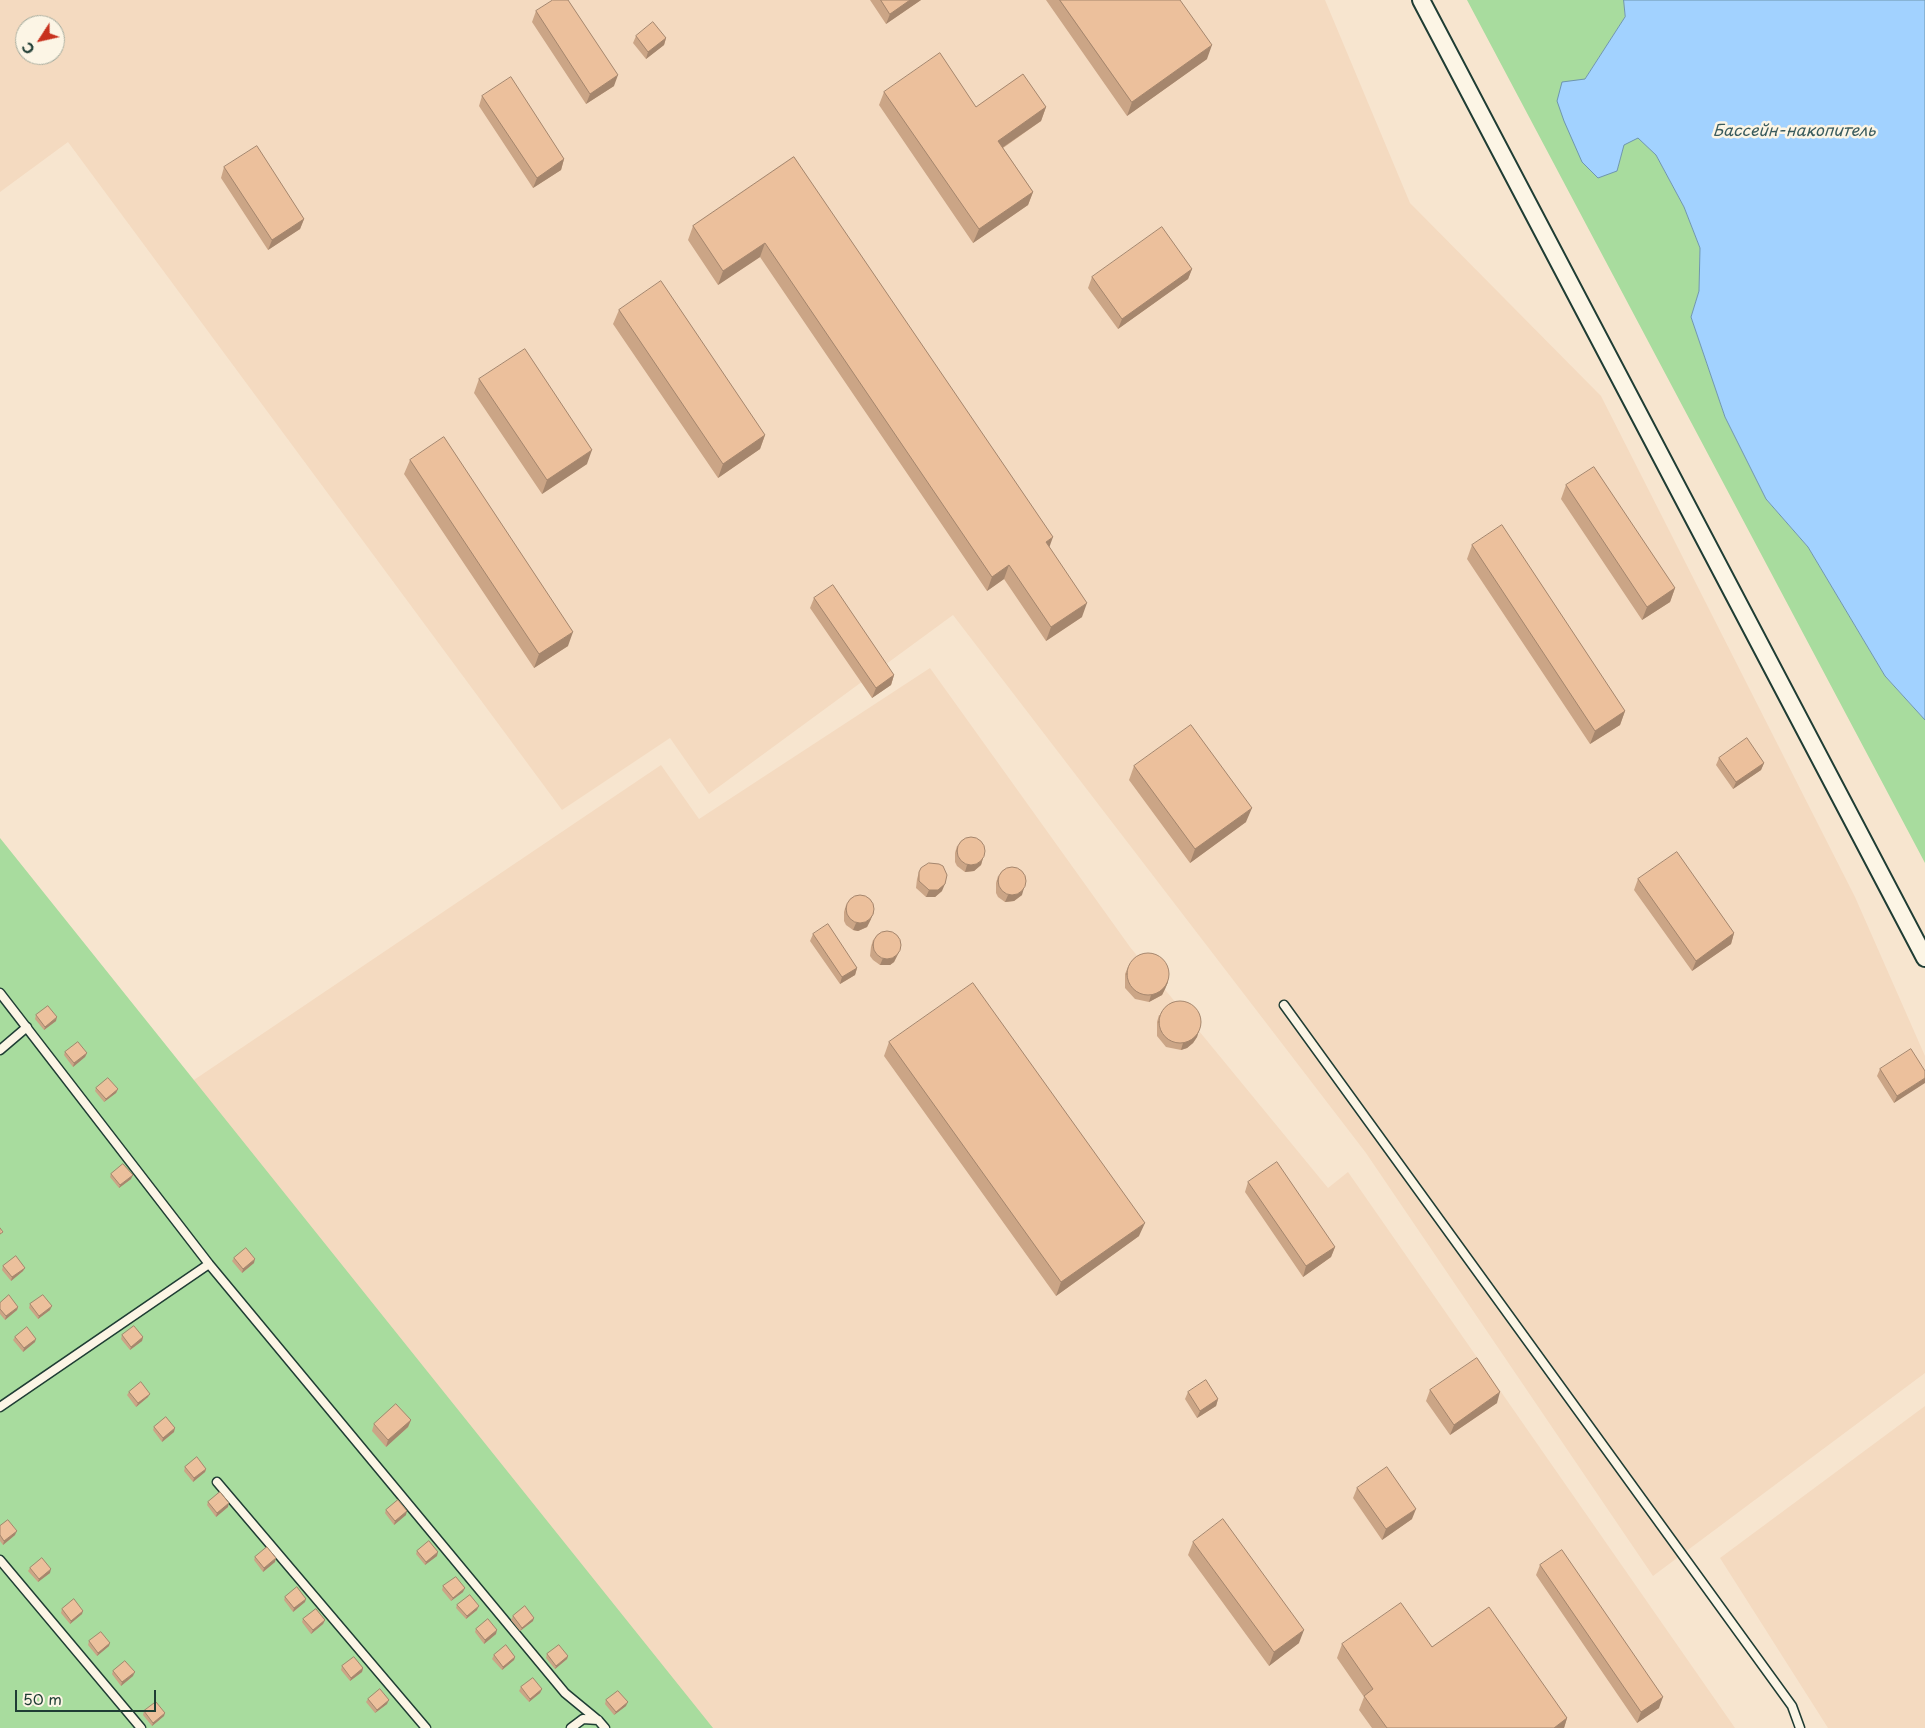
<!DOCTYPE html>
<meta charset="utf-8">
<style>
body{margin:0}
#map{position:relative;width:1925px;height:1728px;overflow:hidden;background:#f7e5cf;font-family:"Playpen Sans",sans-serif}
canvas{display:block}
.north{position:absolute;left:15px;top:15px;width:50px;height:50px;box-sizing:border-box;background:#fcf5e5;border:1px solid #a4ab9e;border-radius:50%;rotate:235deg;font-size:14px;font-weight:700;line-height:20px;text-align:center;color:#1f3d34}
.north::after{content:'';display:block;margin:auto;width:18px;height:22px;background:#c8321e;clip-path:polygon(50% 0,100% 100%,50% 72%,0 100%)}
.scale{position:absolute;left:15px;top:1690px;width:141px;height:22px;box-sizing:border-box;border:2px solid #1f3d34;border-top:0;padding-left:6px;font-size:15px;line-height:18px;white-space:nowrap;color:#1f3d34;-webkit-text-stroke:4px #fcf5e5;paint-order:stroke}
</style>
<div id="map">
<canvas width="1925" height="1728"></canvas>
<div class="north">С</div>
<div class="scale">50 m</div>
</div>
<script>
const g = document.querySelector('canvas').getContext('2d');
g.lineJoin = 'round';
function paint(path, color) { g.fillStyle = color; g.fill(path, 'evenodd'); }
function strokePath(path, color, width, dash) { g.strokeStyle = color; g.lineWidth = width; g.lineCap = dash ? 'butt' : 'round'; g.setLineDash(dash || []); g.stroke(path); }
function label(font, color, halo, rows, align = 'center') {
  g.font = font + ' "Playpen Sans",sans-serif'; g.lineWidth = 5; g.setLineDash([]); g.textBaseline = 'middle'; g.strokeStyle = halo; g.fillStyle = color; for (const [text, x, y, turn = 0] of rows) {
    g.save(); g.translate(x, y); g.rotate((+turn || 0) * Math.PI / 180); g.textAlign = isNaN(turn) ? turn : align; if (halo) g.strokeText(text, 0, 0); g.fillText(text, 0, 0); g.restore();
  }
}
const built = new Path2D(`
 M 0,0 L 1325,0 L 1410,203 L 1601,396 L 1855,897 L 1925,1056 L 1925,1373 L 1653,1576 L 1366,1153 L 953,615 L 709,794 L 670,738 L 562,810 L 68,142 L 0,192 ZM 25,25 L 55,25 L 55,55 L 25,55 Z
 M 930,668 L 1130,947 L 1328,1188 L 1348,1172 L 1735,1728 L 700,1728 L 185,1086 L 661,765 L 699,819 Z
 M 1925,1406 L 1925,1728 L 1828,1728 L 1720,1558 Z`);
const green = new Path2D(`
 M 1467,0 L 1624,0 L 1625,17 L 1585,79 L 1617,171 L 1624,144 L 1638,137 L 1656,155 L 1684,207 L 1700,248 L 1699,291 L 1691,317 L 1725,417 L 1766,499 L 1808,547 L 1885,676 L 1925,720 L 1925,863 Z
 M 0,838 L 713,1728 L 0,1728 Z`);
const water = new Path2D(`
 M 1624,0 L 1925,0 L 1925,720 L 1885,676 L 1808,547 L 1766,499 L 1725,417 L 1691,317 L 1699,291 L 1700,248 L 1684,207 L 1656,155 L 1638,138 L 1624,145 L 1617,171 L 1598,178 L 1582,162 L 1564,121 L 1557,101 L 1562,82 L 1585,79 L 1625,17 Z`);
const service = new Path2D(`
 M 0,993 L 209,1264 L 565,1693 L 599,1721 L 605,1728
 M 1284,1005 L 1792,1706 L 1800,1728
 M 0,1050 L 27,1027
 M 0,1407 L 209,1264
 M 217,1482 L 426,1728
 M 0,1560 L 141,1728
 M 571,1728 L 583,1719 L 598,1720`);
const minor = new Path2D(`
 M 1421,0 L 1925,958`);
const wall = new Path2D(`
 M 870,0 L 921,0 L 886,24 Z
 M 1046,0 L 1180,0 L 1207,59 L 1127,116 Z
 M 536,11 L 614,86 L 586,104 L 532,22 Z
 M 636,36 L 666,38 L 664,45 L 646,59 L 633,43 Z
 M 884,92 L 976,107 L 1046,107 L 1041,121 L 1003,148 L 1033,192 L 1028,205 L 973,243 L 879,105 Z
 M 482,96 L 564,159 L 561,170 L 533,188 L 479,106 Z
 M 794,157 L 1049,548 L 1082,617 L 1046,641 L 1004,579 L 987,591 L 760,257 L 718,285 L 688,240 L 693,226 Z
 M 224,167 L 304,219 L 300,229 L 268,250 L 221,178 Z
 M 1192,269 L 1188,279 L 1118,329 L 1088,288 L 1092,277 Z
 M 619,310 L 765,435 L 760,449 L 718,478 L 613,324 Z
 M 479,379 L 587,464 L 542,494 L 474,393 Z
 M 410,460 L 568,646 L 534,668 L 404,474 Z
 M 1566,485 L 1675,588 L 1670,602 L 1642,620 L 1561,499 Z
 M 1472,545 L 1625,711 L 1620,725 L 1590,744 L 1467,559 Z
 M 814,598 L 894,675 L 891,685 L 872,698 L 810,608 Z
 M 1719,758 L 1764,763 L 1761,770 L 1733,789 L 1716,765 Z
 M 1134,766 L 1246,822 L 1190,863 L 1129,780 Z
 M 957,846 L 983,858 L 981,865 L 974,871 L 965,872 L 957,866 L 955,862 L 955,853 Z
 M 919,872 L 942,891 L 935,897 L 926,897 L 916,888 L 917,879 Z
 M 998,876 L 1022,895 L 1014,901 L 1005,902 L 998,897 L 996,893 L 996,883 Z
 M 1638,879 L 1734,933 L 1731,944 L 1692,971 L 1634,890 Z
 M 846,905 L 871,919 L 867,927 L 858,931 L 853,930 L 846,925 L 844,921 L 844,912 Z
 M 813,934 L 857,968 L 855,975 L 840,984 L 810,941 Z
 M 873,940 L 898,954 L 894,962 L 890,965 L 880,965 L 873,960 L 870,956 L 871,947 Z
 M 1128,967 L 1168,982 L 1165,989 L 1162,995 L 1149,1002 L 1135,999 L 1125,988 L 1125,974 Z
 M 36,1015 L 56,1021 L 44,1030 L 35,1019 Z
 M 1159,1015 L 1199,1030 L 1197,1037 L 1193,1043 L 1187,1048 L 1181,1050 L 1166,1047 L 1157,1036 L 1157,1022 Z
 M 889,1042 L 1139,1236 L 1056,1296 L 884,1056 Z
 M 65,1052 L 87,1053 L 85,1057 L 73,1067 L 64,1055 Z
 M 1880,1069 L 1925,1071 L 1894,1103 L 1877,1076 Z
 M 96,1088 L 118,1089 L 116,1093 L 104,1102 L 95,1091 Z
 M 111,1174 L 131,1179 L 119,1188 L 110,1177 Z
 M 1248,1182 L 1335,1247 L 1331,1257 L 1303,1277 L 1245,1192 Z
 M 234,1258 L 254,1263 L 242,1273 L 232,1261 Z
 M 3,1266 L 23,1271 L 11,1281 L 2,1270 Z
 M 0,1303 L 18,1307 L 17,1310 L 5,1320 L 0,1314 Z
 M 30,1304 L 50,1310 L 38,1319 L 29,1308 Z
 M 122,1335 L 143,1337 L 142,1341 L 130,1350 L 121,1339 Z
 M 15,1337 L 35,1342 L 23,1352 L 13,1340 Z
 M 1430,1390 L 1497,1403 L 1450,1435 L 1426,1401 Z
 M 129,1392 L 148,1397 L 136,1407 L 127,1395 Z
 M 1188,1392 L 1218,1399 L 1216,1406 L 1197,1418 L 1185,1399 Z
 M 411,1420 L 408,1427 L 386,1447 L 372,1431 L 374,1424 Z
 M 154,1427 L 174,1432 L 162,1442 L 153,1430 Z
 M 185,1467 L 206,1469 L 205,1472 L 193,1482 L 184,1471 Z
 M 1357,1488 L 1412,1519 L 1382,1540 L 1353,1498 Z
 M 208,1502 L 228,1507 L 216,1517 L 207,1505 Z
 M 386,1510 L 406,1515 L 394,1525 L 385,1513 Z
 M 0,1526 L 15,1535 L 3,1545 L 0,1541 Z
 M 1193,1542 L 1299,1643 L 1269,1666 L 1188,1555 Z
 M 417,1551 L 437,1556 L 425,1565 L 416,1554 Z
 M 255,1557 L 275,1562 L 263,1572 L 254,1560 Z
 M 1540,1565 L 1659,1708 L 1637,1723 L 1536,1575 Z
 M 30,1568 L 50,1573 L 38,1582 L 28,1571 Z
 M 443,1586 L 463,1592 L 451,1601 L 442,1590 Z
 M 285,1597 L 305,1602 L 293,1612 L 284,1600 Z
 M 457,1605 L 477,1610 L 466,1619 L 456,1608 Z
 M 62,1609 L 82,1614 L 70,1624 L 61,1613 Z
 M 513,1616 L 533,1621 L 520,1631 L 511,1620 Z
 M 303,1619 L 325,1620 L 323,1624 L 311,1634 L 302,1622 Z
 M 476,1629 L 496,1634 L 484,1644 L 475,1632 Z
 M 89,1641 L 109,1646 L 97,1656 L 88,1645 Z
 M 1342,1644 L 1432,1647 L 1567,1718 L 1564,1728 L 1372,1728 L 1359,1710 L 1364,1697 L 1337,1658 Z
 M 547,1654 L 568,1656 L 567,1659 L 555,1669 L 546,1658 Z
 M 494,1655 L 515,1657 L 514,1660 L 502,1670 L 492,1659 Z
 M 342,1666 L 363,1668 L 362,1672 L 350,1681 L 341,1670 Z
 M 113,1671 L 133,1676 L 121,1686 L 112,1674 Z
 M 521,1687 L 542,1689 L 540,1693 L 529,1702 L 519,1691 Z
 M 368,1699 L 387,1704 L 375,1713 L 366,1702 Z
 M 606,1700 L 626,1706 L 614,1715 L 605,1704 Z
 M 144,1711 L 164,1716 L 152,1726 L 143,1715 Z`);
const shadedWall = new Path2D(`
 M 910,0 L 921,0 L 886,24 L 890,14 Z
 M 666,38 L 664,45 L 646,59 L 648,52 Z
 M 1212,45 L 1207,59 L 1127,116 L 1132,102 Z
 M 618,75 L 614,86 L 586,104 L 590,94 Z
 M 1046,107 L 1041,121 L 993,154 L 998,141 Z
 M 564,159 L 561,170 L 533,188 L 537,178 Z
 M 1033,192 L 1028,205 L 973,243 L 979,229 Z
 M 304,219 L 300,229 L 268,250 L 272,240 Z
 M 765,243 L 760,257 L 718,285 L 723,271 Z
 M 1192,269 L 1188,279 L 1118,329 L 1122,319 Z
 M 765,435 L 760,449 L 718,478 L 723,464 Z
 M 592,450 L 587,464 L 542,494 L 547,480 Z
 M 1053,537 L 1048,551 L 1046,542 Z
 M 1009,565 L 1004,579 L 987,591 L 992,577 Z
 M 1675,588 L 1670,602 L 1642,620 L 1647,607 Z
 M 1087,603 L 1082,617 L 1046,641 L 1051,627 Z
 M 573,632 L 568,646 L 534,668 L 539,654 Z
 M 894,675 L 891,685 L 872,698 L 876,688 Z
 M 1625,711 L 1620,725 L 1590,744 L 1595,731 Z
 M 1764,763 L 1761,770 L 1733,789 L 1736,782 Z
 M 1252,808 L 1246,822 L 1190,863 L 1195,849 Z
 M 983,858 L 981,865 L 974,871 L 965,872 L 967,865 Z
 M 945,884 L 942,891 L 935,897 L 926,897 L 929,890 Z
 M 1024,888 L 1022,895 L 1014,901 L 1005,902 L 1008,895 Z
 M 874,912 L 871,919 L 867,927 L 858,931 L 853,930 L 856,923 Z
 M 1734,933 L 1731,944 L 1692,971 L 1696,961 Z
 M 901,947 L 898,954 L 894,962 L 890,965 L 880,965 L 883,958 Z
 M 857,968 L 855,975 L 840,984 L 842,977 Z
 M 1168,982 L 1165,989 L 1162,995 L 1149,1002 L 1151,995 Z
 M 57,1017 L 56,1021 L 44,1030 L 45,1027 Z
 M 1199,1030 L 1197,1037 L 1193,1043 L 1187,1048 L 1181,1050 L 1183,1043 Z
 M 87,1053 L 85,1057 L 73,1067 L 74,1063 Z
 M 1925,1078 L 1925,1083 L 1894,1103 L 1897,1096 Z
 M 118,1089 L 116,1093 L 104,1102 L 106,1099 Z
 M 133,1175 L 131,1179 L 119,1188 L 120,1185 Z
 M 1145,1223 L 1139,1236 L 1056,1296 L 1061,1282 Z
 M 1335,1247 L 1331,1257 L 1303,1277 L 1306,1266 Z
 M 255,1259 L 254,1263 L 242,1273 L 243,1269 Z
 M 25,1268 L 23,1271 L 11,1281 L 12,1277 Z
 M 52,1306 L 50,1310 L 38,1319 L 39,1316 Z
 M 18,1307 L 17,1310 L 5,1320 L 6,1316 Z
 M 143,1337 L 142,1341 L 130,1350 L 131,1347 Z
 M 36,1339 L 35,1342 L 23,1352 L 24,1348 Z
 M 1500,1392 L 1497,1403 L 1450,1435 L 1454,1425 Z
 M 150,1394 L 148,1397 L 136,1407 L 138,1403 Z
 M 1218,1399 L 1216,1406 L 1197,1418 L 1200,1411 Z
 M 411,1420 L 408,1427 L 386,1447 L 388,1440 Z
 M 175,1428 L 174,1432 L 162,1442 L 163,1438 Z
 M 206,1469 L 205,1472 L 193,1482 L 194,1478 Z
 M 229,1503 L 228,1507 L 216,1517 L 217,1513 Z
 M 1416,1509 L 1412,1519 L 1382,1540 L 1386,1529 Z
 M 407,1511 L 406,1515 L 394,1525 L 395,1521 Z
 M 17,1531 L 15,1535 L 3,1545 L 4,1541 Z
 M 438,1552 L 437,1556 L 425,1565 L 426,1562 Z
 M 276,1558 L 275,1562 L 263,1572 L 264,1568 Z
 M 51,1569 L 50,1573 L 38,1582 L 39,1579 Z
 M 465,1588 L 463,1592 L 451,1601 L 453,1598 Z
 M 306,1599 L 305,1602 L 293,1612 L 294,1608 Z
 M 479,1606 L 477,1610 L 466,1619 L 467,1616 Z
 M 83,1611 L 82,1614 L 70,1624 L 71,1621 Z
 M 534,1618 L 533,1621 L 520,1631 L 522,1628 Z
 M 325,1620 L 323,1624 L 311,1634 L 313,1630 Z
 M 497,1630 L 496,1634 L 484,1644 L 485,1640 Z
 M 1304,1630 L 1299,1643 L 1269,1666 L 1274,1652 Z
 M 110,1643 L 109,1646 L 97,1656 L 98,1653 Z
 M 568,1656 L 567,1659 L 555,1669 L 556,1666 Z
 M 515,1657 L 514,1660 L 502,1670 L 503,1667 Z
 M 363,1668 L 362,1672 L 350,1681 L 351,1678 Z
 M 135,1672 L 133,1676 L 121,1686 L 122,1682 Z
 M 542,1689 L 540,1693 L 529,1702 L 530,1699 Z
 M 1663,1697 L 1659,1708 L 1637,1723 L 1641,1712 Z
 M 389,1700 L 387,1704 L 375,1713 L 377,1710 Z
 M 628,1702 L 626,1706 L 614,1715 L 616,1712 Z
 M 165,1713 L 164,1716 L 152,1726 L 153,1723 Z
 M 1567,1718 L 1564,1728 L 1554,1728 Z`);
const building = new Path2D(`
 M 553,0 L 568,0 L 618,75 L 590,94 L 536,11 Z
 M 881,0 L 910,0 L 890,14 Z
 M 1060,0 L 1180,0 L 1212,45 L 1132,102 Z
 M 653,22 L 666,38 L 648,52 L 636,36 Z
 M 940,53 L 976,107 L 1023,74 L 1046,107 L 998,141 L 1033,192 L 979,229 L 884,92 Z
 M 511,77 L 564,159 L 537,178 L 482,96 Z
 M 257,146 L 304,219 L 272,240 L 224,167 Z
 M 794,157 L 1053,537 L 1046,542 L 1087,603 L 1051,627 L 1009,565 L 992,577 L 765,243 L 723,271 L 693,226 Z
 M 1162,227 L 1192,269 L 1122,319 L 1092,277 Z
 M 661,281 L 765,435 L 723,464 L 619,310 Z
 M 525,349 L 592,450 L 547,480 L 479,379 Z
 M 444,437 L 573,632 L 539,654 L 410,460 Z
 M 1594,467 L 1675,588 L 1647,607 L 1566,485 Z
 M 1502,525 L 1625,711 L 1595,731 L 1472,545 Z
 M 833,585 L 894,675 L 876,688 L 814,598 Z
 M 1191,725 L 1252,808 L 1195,849 L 1134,766 Z
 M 1747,738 L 1764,763 L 1736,782 L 1719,758 Z
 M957 851a14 14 0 1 1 28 0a14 14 0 1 1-28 0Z
 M 1677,852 L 1734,933 L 1696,961 L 1638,879 Z
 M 929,863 L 939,864 L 943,866 L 947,875 L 945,884 L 938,890 L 929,890 L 919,881 L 919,872 L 921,868 Z
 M998 881a14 14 0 1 1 28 0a14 14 0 1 1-28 0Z
 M846 909a14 14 0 1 1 28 0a14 14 0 1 1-28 0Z
 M 828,924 L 857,968 L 842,977 L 813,934 Z
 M873 945a14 14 0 1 1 28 0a14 14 0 1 1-28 0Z
 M1127 974a21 21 0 1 1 42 0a21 21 0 1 1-42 0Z
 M 973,983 L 1145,1223 L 1061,1282 L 889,1042 Z
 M1159 1022a21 21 0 1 1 42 0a21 21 0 1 1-42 0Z
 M 48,1006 L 57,1017 L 45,1027 L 36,1015 Z
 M 78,1042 L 87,1053 L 74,1063 L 65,1052 Z
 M 1911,1049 L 1925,1071 L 1925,1078 L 1897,1096 L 1880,1069 Z
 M 108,1078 L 118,1089 L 106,1099 L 96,1088 Z
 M 1277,1162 L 1335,1247 L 1306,1266 L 1248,1182 Z
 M 123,1164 L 133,1175 L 120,1185 L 111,1174 Z
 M 0,1228 L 3,1232 L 0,1234 Z
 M 246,1248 L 255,1259 L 243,1269 L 234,1258 Z
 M 16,1256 L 25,1268 L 12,1277 L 3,1266 Z
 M 9,1295 L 18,1307 L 6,1316 L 0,1309 L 0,1303 Z
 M 43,1295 L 52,1306 L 39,1316 L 30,1304 Z
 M 134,1326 L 143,1337 L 131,1347 L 122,1335 Z
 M 27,1327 L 36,1339 L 24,1348 L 15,1337 Z
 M 1477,1358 L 1500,1392 L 1454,1425 L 1430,1390 Z
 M 1206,1380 L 1218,1399 L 1200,1411 L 1188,1392 Z
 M 141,1382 L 150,1394 L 138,1403 L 129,1392 Z
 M 396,1404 L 411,1420 L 388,1440 L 374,1424 Z
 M 166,1417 L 175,1428 L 163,1438 L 154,1427 Z
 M 197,1457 L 206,1469 L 194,1478 L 185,1467 Z
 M 1387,1467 L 1416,1509 L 1386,1529 L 1357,1488 Z
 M 220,1492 L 229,1503 L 217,1513 L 208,1502 Z
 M 398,1500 L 407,1511 L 395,1521 L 386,1510 Z
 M 1223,1519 L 1304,1630 L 1274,1652 L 1193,1542 Z
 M 8,1520 L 17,1531 L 4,1541 L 0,1535 L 0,1526 Z
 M 429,1541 L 438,1552 L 426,1562 L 417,1551 Z
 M 267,1547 L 276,1558 L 264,1568 L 255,1557 Z
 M 1562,1550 L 1663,1697 L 1641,1712 L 1540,1565 Z
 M 42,1558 L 51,1569 L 39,1579 L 30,1568 Z
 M 456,1577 L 465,1588 L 453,1598 L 443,1586 Z
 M 297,1587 L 306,1599 L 294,1608 L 285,1597 Z
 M 470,1595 L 479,1606 L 467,1616 L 457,1605 Z
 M 74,1599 L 83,1611 L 71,1621 L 62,1609 Z
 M 1401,1603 L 1432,1647 L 1489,1607 L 1567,1718 L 1554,1728 L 1387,1728 L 1364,1696 L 1373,1689 L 1342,1644 Z
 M 525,1606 L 534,1618 L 522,1628 L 513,1616 Z
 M 316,1609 L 325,1620 L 313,1630 L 303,1619 Z
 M 488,1619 L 497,1630 L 485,1640 L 476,1629 Z
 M 101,1632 L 110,1643 L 98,1653 L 89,1641 Z
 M 506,1645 L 515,1657 L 503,1667 L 494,1655 Z
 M 559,1645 L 568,1656 L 556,1666 L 547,1654 Z
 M 354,1657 L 363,1668 L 351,1678 L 342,1666 Z
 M 125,1661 L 135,1672 L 122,1682 L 113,1671 Z
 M 533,1678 L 542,1689 L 530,1699 L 521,1687 Z
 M 380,1689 L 389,1700 L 377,1710 L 368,1699 Z
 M 618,1691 L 628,1702 L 616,1712 L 606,1700 Z
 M 156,1702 L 165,1713 L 153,1723 L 144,1711 Z`);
const waterNames = [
 ["Бассейн-накопитель",1794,132]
];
paint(built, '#f4dac0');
paint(green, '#a8dc9e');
paint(water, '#a2d2ff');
strokePath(water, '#6e96ae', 1);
strokePath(service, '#1f3d34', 11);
strokePath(minor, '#1f3d34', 20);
strokePath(service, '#fcf5e5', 8);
strokePath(minor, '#fcf5e5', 16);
paint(wall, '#cba586');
paint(shadedWall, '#a5866d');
paint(building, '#ecc09c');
strokePath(building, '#a5866d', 1);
label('italic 16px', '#395b5d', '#fcf5e5', waterNames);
</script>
